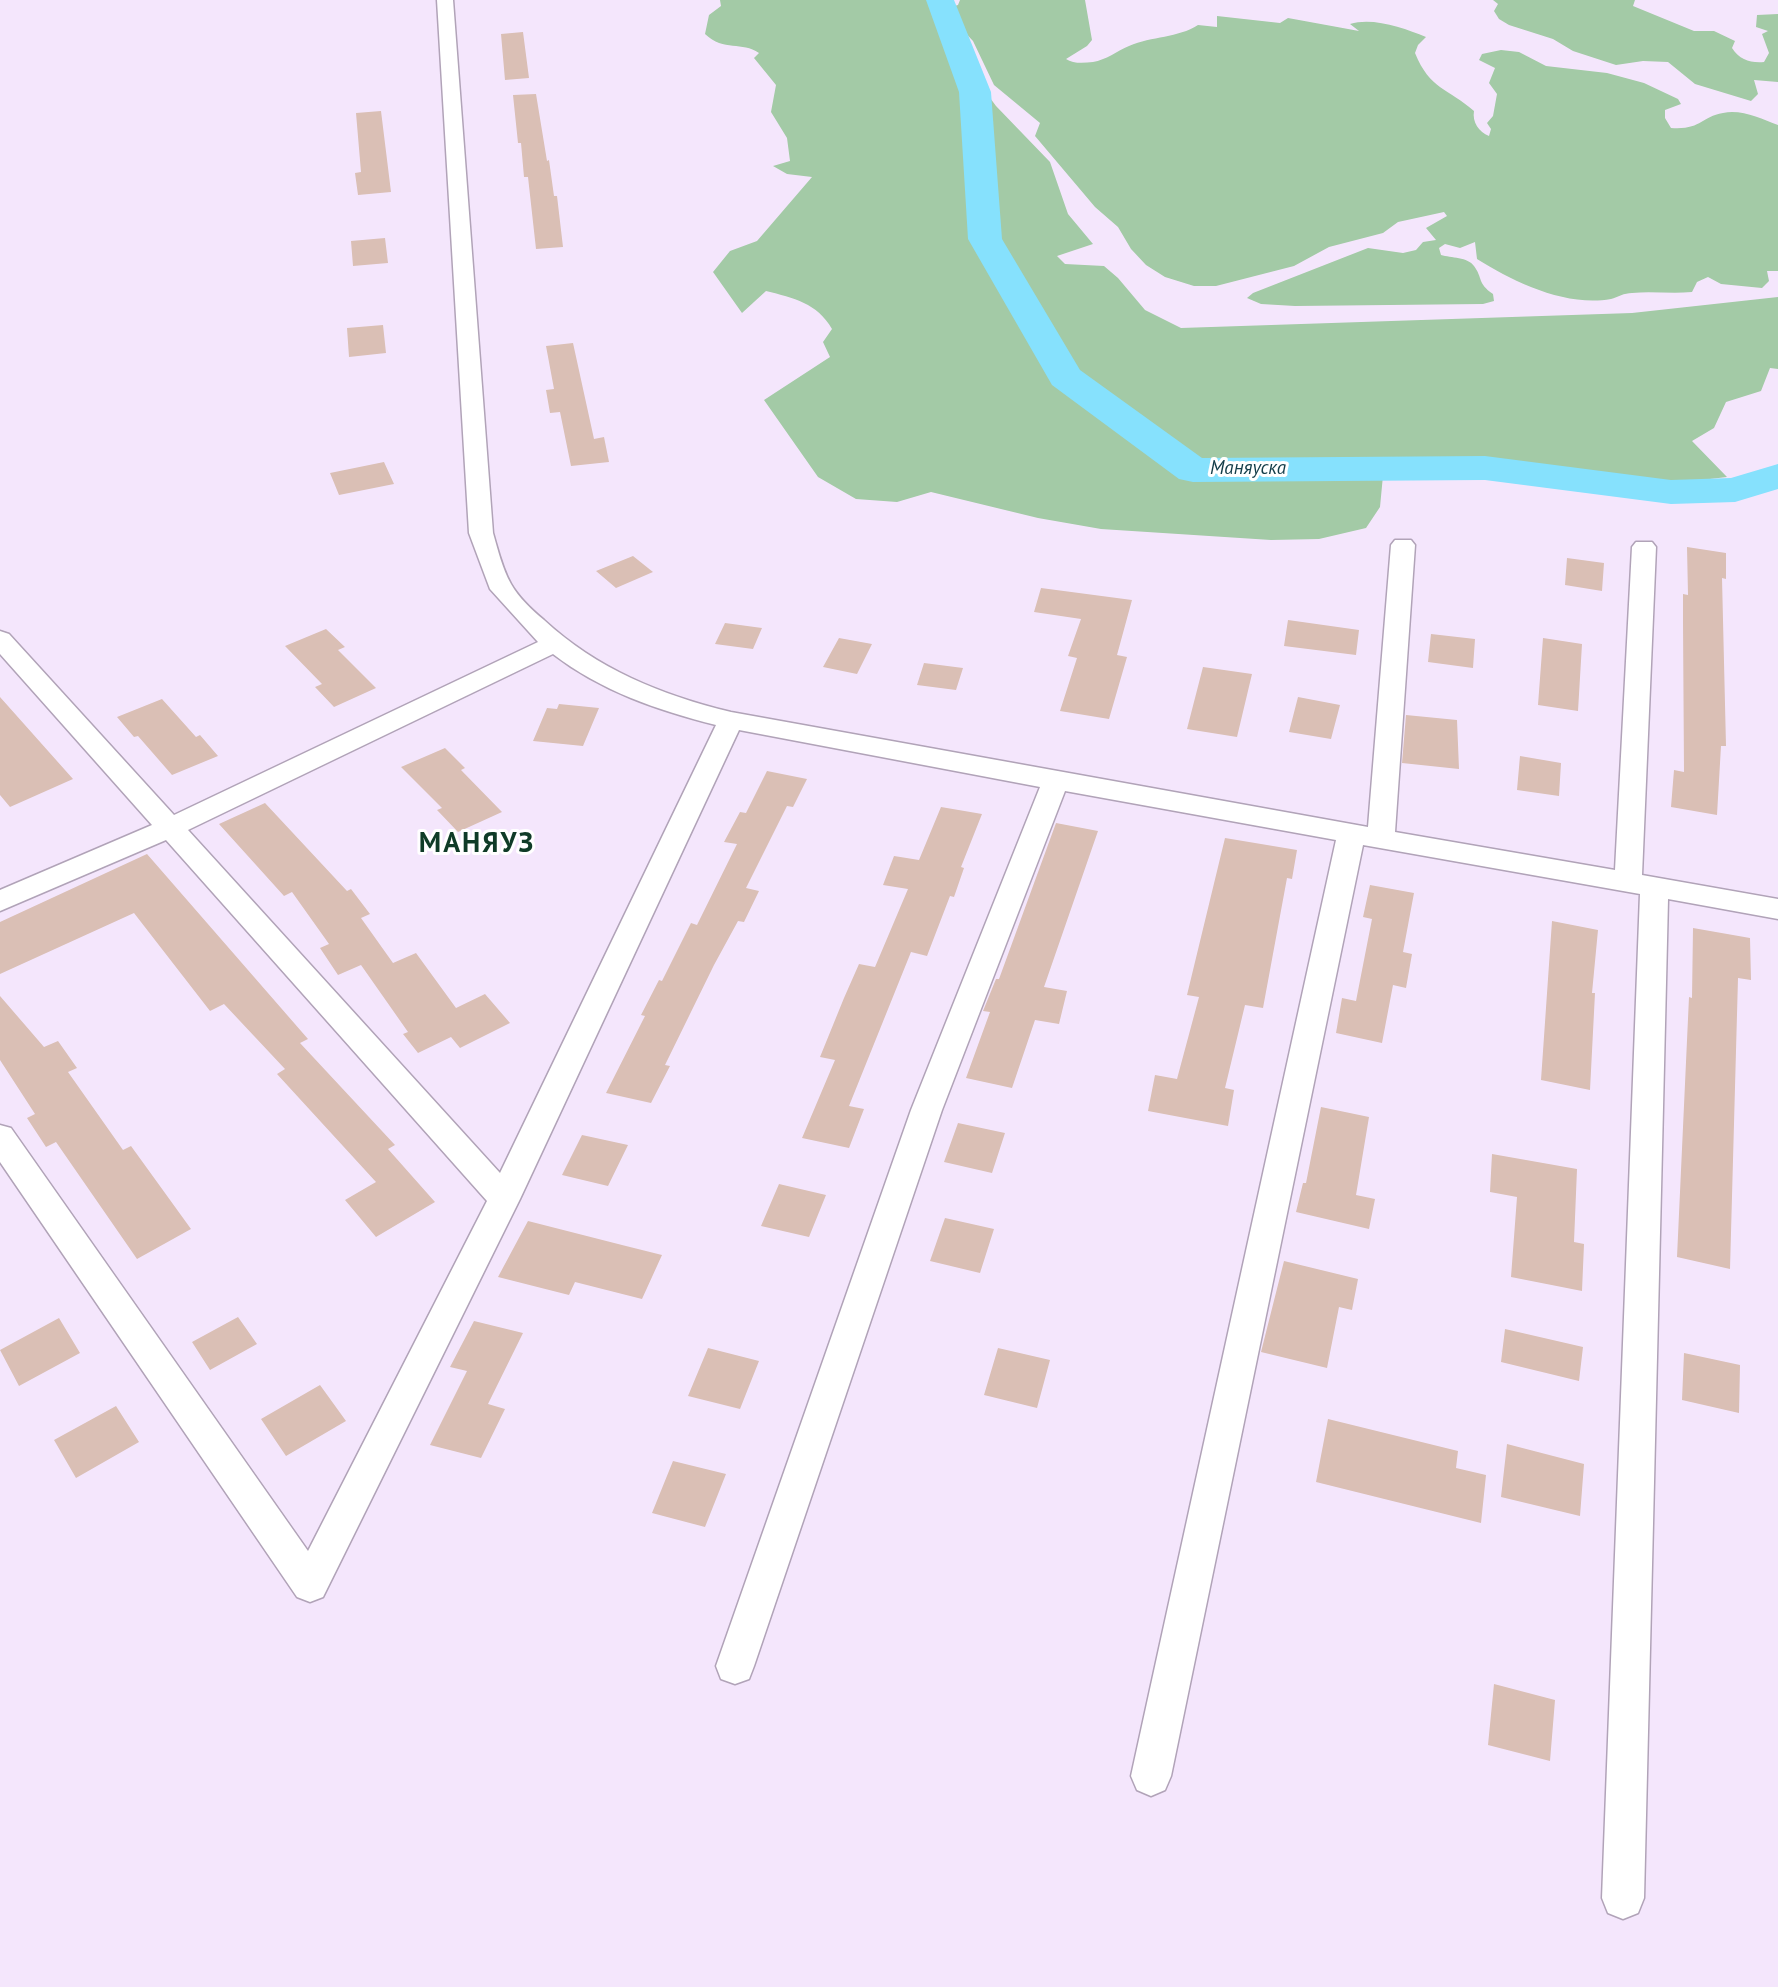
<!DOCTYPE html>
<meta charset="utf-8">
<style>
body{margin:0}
canvas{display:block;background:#f4e6fc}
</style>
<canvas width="1778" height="1987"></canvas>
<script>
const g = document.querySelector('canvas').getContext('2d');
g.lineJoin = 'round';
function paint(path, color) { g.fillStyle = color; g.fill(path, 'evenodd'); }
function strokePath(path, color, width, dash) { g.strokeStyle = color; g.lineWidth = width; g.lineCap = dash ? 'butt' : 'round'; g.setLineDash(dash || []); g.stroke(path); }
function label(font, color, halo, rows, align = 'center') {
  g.font = font + ' "PT Sans",sans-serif'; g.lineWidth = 6; g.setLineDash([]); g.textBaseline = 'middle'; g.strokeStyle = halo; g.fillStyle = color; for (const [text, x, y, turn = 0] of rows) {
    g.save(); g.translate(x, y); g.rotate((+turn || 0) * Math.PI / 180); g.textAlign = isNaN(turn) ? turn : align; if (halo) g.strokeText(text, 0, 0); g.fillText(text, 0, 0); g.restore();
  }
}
const green = new Path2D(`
 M 720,0 L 935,0 L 973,75 L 996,106 L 1050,162 L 1068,214 L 1093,244 L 1057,256 L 1065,264 L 1104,266 L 1118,278 L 1145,310 L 1181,328 L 1632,313 L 1778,297 L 1778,369 L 1770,368 L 1761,391 L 1726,402 L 1714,428 L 1692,441 L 1727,477 L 1667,484 L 1491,464 L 1384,465 L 1380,507 L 1366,528 L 1319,539 L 1271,540 L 1101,529 L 1038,518 L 931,492 L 897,502 L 856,499 L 818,477 L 764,400 L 830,357 L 823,342 L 832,329 C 817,303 794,298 766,291 L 742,313 L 713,272 L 730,251 L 757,241 L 812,177 L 787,174 L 773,166 L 790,161 L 787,138 L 771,112 L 776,85 L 754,58 L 759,53 C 742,41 724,52 705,34 L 709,15 L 721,6 Z
 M 960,0 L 1085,0 L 1092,40 L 1087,46 L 1066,59 C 1073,64 1084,63 1093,62 C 1106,60 1117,51 1129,46 C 1152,36 1178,38 1198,25 L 1217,27 L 1217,16 L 1280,23 L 1288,18 L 1359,31 L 1350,24 C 1373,17 1404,28 1426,37 L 1418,45 L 1415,53 C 1430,90 1448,88 1474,111 C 1472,122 1479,132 1489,136 L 1491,129 L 1487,123 L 1493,116 L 1497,94 L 1489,83 L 1495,68 L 1479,60 L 1482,54 L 1501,50 L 1519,52 L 1546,66 L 1607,73 L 1644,83 L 1678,99 L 1681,104 L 1665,110 L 1665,118 L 1671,128 C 1702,130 1700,117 1723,113 C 1742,109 1761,119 1778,125 L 1778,271 L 1767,271 L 1769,281 L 1762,288 L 1721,284 L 1708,277 L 1697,282 L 1692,292 C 1671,294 1652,291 1632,293 C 1624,293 1618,297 1611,299 C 1565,307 1514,282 1477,259 L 1475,242 L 1460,248 L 1445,244 L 1439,248 L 1441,255 C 1451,258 1468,257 1474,266 C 1483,278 1477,283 1493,294 L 1494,301 L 1483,304 L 1295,306 L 1261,304 L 1247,298 L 1253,293 L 1368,248 L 1403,253 L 1416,250 L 1423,242 L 1436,240 L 1426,228 L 1447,216 L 1444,212 L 1398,222 L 1383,233 L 1329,247 L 1294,266 L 1216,286 L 1194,286 L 1165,277 L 1146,265 L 1131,249 L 1118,227 L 1095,207 L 1035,136 L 1040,123 L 994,85 L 973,41 L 958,25 L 951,7 L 958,5 Z
 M 1493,0 L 1635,0 L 1633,6 L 1694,31 L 1714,31 L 1735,41 L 1732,48 C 1740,60 1750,63 1764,62 L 1769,53 L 1762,34 L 1768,31 L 1756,27 L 1757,15 L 1778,14 L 1778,82 L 1754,80 L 1758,94 L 1751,101 L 1695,84 L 1668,62 L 1643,61 L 1616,65 L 1573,51 L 1553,39 L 1509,25 L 1499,19 L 1494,11 L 1498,4 Z`);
const river = new Path2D(`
 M 926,0 L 954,0 L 991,92 L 1002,239 L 1080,370 L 1202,458 L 1485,456 L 1671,480 L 1731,478 L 1778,464 L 1778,489 L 1735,502 L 1671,504 L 1485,480 L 1193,482 L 1179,479 L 1052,385 L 968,239 L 959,92 Z`);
const building = new Path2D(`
 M 523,32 L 529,78 L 505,80 L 501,34 Z
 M 536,94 L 547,161 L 549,160 L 554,196 L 557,196 L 563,247 L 536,249 L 528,177 L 524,177 L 521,143 L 518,143 L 513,95 Z
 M 381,111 L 391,192 L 358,195 L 355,173 L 361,172 L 356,113 Z
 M 385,238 L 388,263 L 353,266 L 351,241 Z
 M 383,325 L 386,353 L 349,357 L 347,328 Z
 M 573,343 L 594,439 L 604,437 L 609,462 L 571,466 L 560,412 L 550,413 L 546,390 L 554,389 L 546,346 Z
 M 384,462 L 394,484 L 339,495 L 330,473 Z
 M 1687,547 L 1726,553 L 1726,579 L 1722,578 L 1726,746 L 1721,746 L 1717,815 L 1671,807 L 1674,770 L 1684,772 L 1683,622 L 1683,594 L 1688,595 Z
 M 633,556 L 653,572 L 616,588 L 596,571 Z
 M 1567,558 L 1604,563 L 1602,591 L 1565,585 Z
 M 1041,588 L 1132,600 L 1117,655 L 1127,657 L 1109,719 L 1060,711 L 1077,658 L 1068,656 L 1081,619 L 1034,612 Z
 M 1288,620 L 1359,630 L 1356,655 L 1284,646 Z
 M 725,623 L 762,628 L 753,649 L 715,644 Z
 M 326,629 L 345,647 L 338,650 L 376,688 L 334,707 L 315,687 L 322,684 L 285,646 Z
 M 1431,634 L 1475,639 L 1473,668 L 1428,662 Z
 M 839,638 L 872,644 L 857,674 L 823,667 Z
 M 1543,638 L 1582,644 L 1578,711 L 1538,705 Z
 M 924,663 L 963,668 L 956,690 L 917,685 Z
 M 1203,667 L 1252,674 L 1237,737 L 1187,729 Z
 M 0,697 L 73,779 L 10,807 L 0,795 Z
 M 1298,697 L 1340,705 L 1331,739 L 1289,732 Z
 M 162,699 L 196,737 L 200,735 L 218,756 L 172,775 L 138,736 L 134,737 L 117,717 Z
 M 559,704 L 599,708 L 583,746 L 533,741 L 547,708 L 557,709 Z
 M 1406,715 L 1457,720 L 1459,769 L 1402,763 Z
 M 445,748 L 465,768 L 461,770 L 502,812 L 458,832 L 437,810 L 442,808 L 401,767 Z
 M 1520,756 L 1561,763 L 1559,796 L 1517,790 Z
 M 767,771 L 807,779 L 793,807 L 787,806 L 746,888 L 759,891 L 744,922 L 738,921 L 714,965 L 665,1065 L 670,1066 L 651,1103 L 606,1093 L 645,1016 L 641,1015 L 659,980 L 662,981 L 691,923 L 697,925 L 737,844 L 724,842 L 740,812 L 746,813 Z
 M 265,803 L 347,891 L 351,889 L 370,914 L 361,918 L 393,963 L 416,953 L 456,1008 L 485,994 L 510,1023 L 460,1048 L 451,1037 L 418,1053 L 403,1034 L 408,1032 L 361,965 L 338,975 L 320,948 L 329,944 L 292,892 L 284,896 L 219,824 Z
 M 941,807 L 982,814 L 961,867 L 964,868 L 954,897 L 950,896 L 927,956 L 911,952 L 849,1106 L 864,1109 L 849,1148 L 802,1138 L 835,1060 L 820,1057 L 844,998 L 859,964 L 875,967 L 908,889 L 883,885 L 894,856 L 919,860 Z
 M 1056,823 L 1098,831 L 1044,987 L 1067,991 L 1059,1024 L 1035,1020 L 1012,1088 L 966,1078 L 990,1012 L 983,1011 L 996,979 L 999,979 Z
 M 1225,838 L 1297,850 L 1292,879 L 1287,878 L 1263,1008 L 1245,1005 L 1225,1088 L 1234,1090 L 1228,1126 L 1148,1111 L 1155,1075 L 1177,1079 L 1199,997 L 1187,995 Z
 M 147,854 L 308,1039 L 300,1043 L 395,1145 L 388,1149 L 435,1202 L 376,1237 L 345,1200 L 376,1182 L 277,1074 L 285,1069 L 224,1004 L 210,1011 L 134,913 L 0,974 L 0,922 Z
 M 1370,885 L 1414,893 L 1403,952 L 1412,954 L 1406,988 L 1393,985 L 1382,1043 L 1336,1033 L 1342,998 L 1356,1001 L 1372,919 L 1363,917 Z
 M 1552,921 L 1598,930 L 1592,993 L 1595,993 L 1590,1090 L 1541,1080 Z
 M 1693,928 L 1750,938 L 1751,980 L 1738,978 L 1730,1269 L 1677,1257 L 1689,997 L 1692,998 Z
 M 0,996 L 44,1047 L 58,1041 L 77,1068 L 68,1072 L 123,1150 L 131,1146 L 191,1229 L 137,1259 L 56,1142 L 46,1147 L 27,1118 L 35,1114 L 0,1060 Z
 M 1321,1107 L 1369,1117 L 1356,1195 L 1375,1199 L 1369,1229 L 1296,1212 L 1303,1183 L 1306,1183 Z
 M 958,1123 L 1005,1133 L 992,1173 L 944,1162 Z
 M 582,1135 L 628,1145 L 608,1186 L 562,1175 Z
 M 1492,1154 L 1577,1169 L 1574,1242 L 1584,1244 L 1582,1291 L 1511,1277 L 1517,1197 L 1490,1192 Z
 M 779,1184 L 826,1195 L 809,1237 L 761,1226 Z
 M 945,1218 L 994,1229 L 980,1273 L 930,1261 Z
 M 528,1221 L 622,1245 L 662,1255 L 642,1299 L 575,1282 L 569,1295 L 498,1277 Z
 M 1284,1261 L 1358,1279 L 1352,1310 L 1339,1307 L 1327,1368 L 1261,1352 Z
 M 238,1317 L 257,1344 L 210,1370 L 192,1342 Z
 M 59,1318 L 80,1353 L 19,1386 L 0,1350 Z
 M 474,1321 L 523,1333 L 488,1404 L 505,1409 L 481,1458 L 430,1445 L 467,1371 L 450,1367 Z
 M 1505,1329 L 1583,1347 L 1579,1381 L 1501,1362 Z
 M 708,1348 L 759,1361 L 740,1409 L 688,1396 Z
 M 998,1348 L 1050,1360 L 1037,1408 L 984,1395 Z
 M 1684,1353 L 1740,1365 L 1739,1413 L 1682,1400 Z
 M 320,1385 L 346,1421 L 286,1456 L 261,1419 Z
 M 116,1406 L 139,1442 L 76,1478 L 54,1440 Z
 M 1328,1419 L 1458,1451 L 1456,1468 L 1486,1475 L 1481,1523 L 1316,1482 Z
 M 1507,1444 L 1584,1464 L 1580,1516 L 1501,1497 Z
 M 673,1461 L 726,1474 L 705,1527 L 652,1513 Z
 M 1494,1684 L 1555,1700 L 1550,1761 L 1488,1745 Z`);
const minor = new Path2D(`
 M 437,0 L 453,0 L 493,533 C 498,550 502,568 511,584 C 519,598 532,610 544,620 C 597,669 661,695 731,712 L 1368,827 L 1391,545 L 1395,540 L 1411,540 L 1415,545 L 1395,832 L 1615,870 L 1632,547 L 1636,542 L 1652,542 L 1656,547 L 1642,875 L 1778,899 L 1778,919 L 1668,899 L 1644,1898 L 1638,1913 L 1623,1919 L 1608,1913 L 1602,1898 L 1640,894 L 1363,845 L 1171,1776 L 1165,1790 L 1151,1796 L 1137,1790 L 1131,1776 L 1336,840 L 1065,791 L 942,1110 L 754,1666 L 749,1679 L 735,1684 L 721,1679 L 716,1666 L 911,1110 L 1040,787 L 739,730 L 520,1199 L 323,1597 L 310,1602 L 297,1597 L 0,1162 L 0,1125 L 11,1128 L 308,1551 L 487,1201 L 166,840 L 0,911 L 0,890 L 152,825 L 0,654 L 0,631 L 9,634 L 174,815 L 538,642 L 490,589 L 469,533 ZM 553,654 C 601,691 657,710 716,725 L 500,1173 L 188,830 Z`);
const farWaternames = [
 ["Маняуска",1248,469]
];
const districtNames = [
 ["МАНЯУЗ",477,844]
];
paint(green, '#a3caa6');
paint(river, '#86e1fd');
paint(building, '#dabfb5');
strokePath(minor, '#b1a3b8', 3);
paint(minor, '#fff');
label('italic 19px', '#123c48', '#fff', farWaternames);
g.letterSpacing = '2px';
label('bold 28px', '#0f3b27', '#fff', districtNames);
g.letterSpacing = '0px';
</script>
